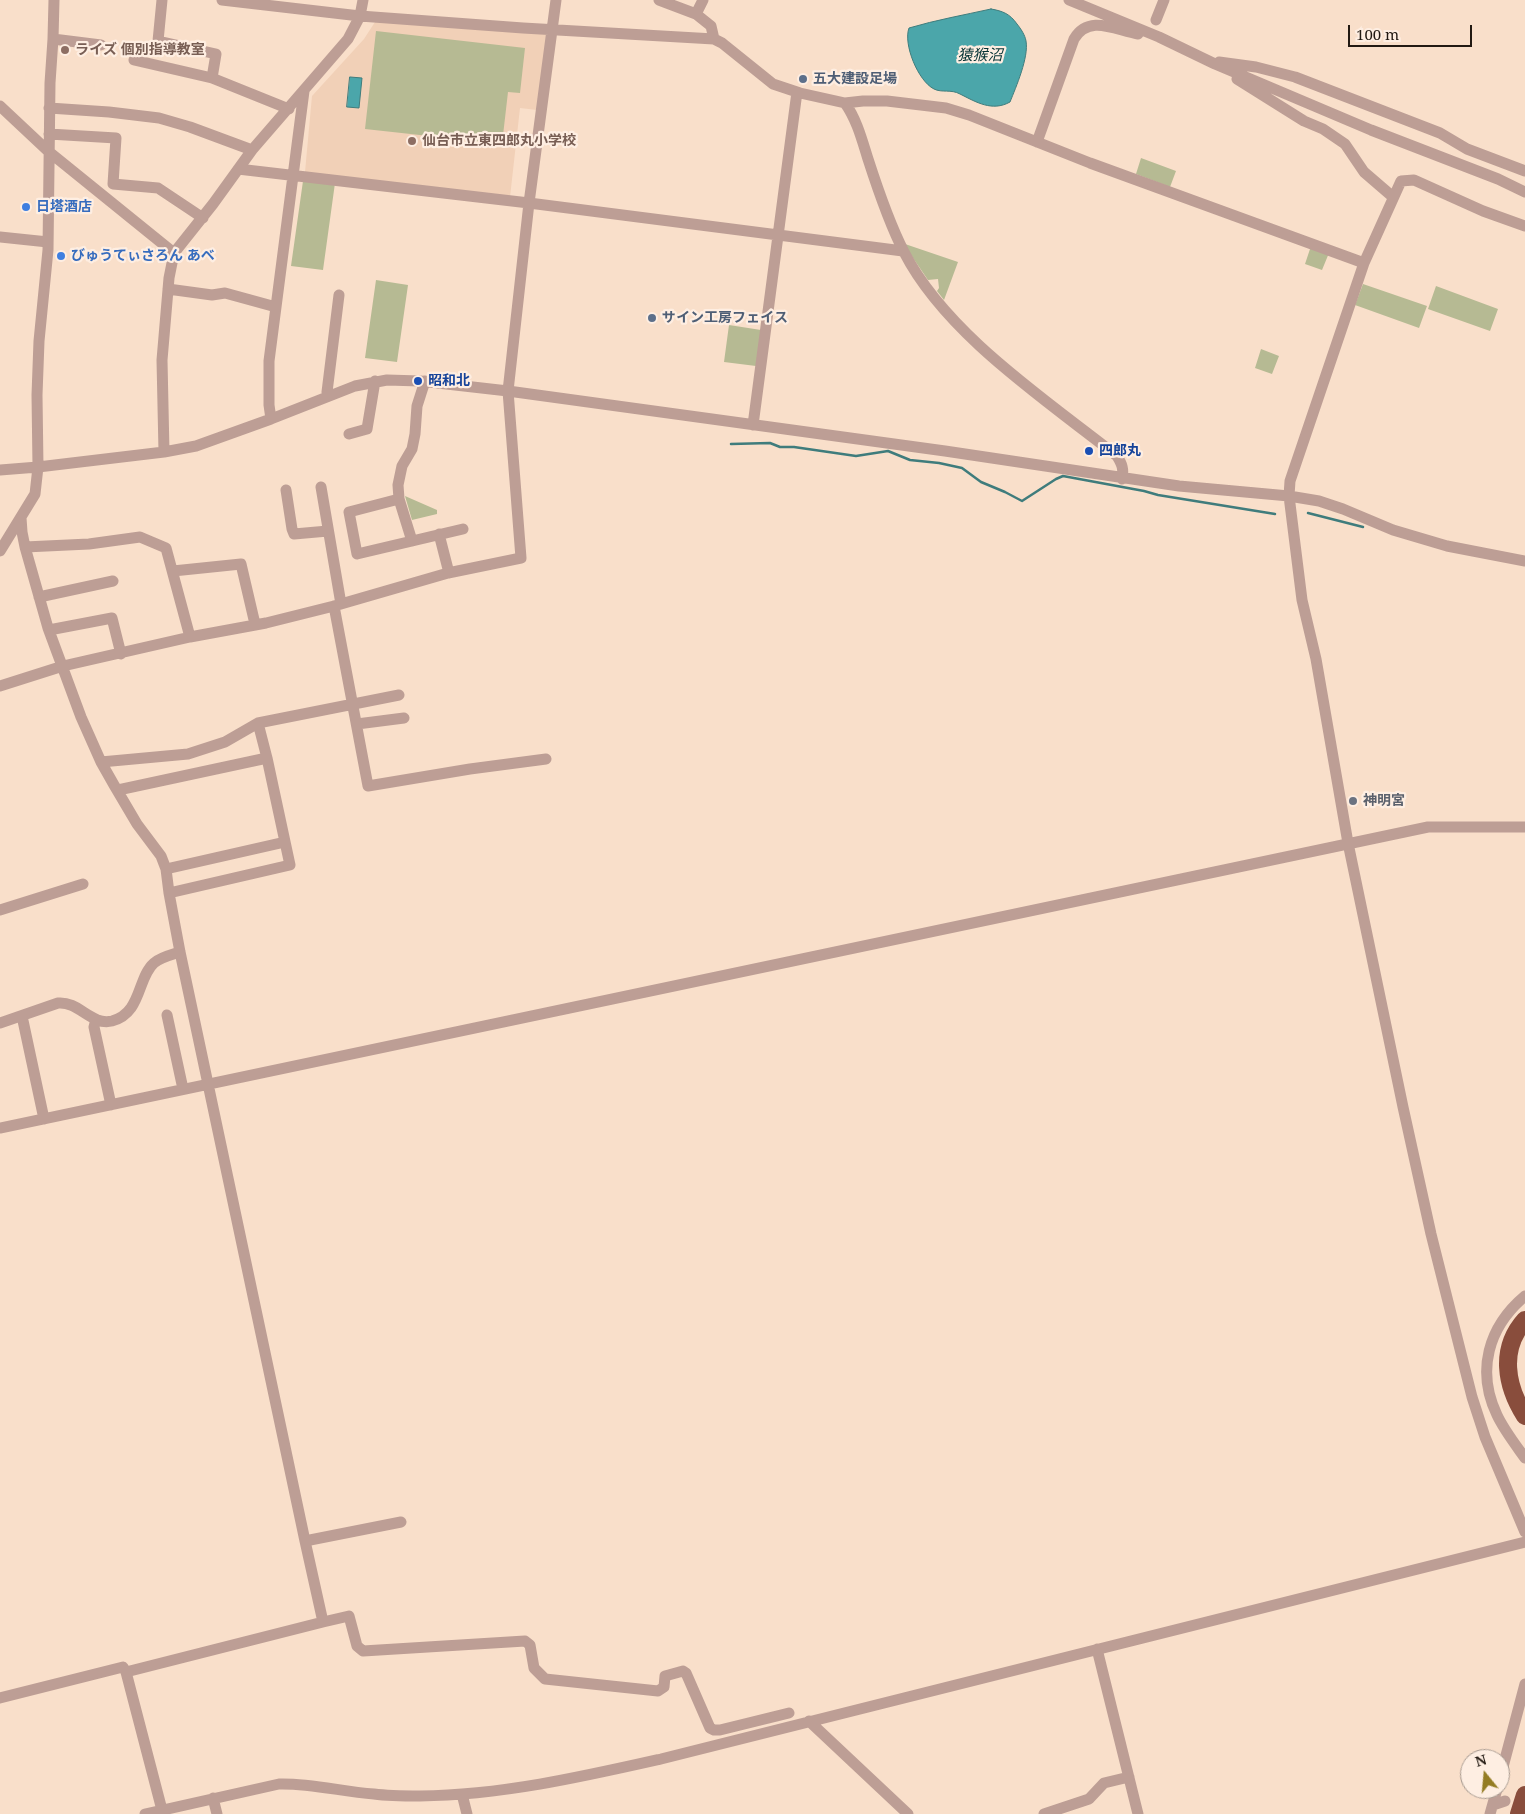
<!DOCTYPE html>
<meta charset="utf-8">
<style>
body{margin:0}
#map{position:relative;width:1525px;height:1814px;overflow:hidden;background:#f9dfca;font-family:"Noto Serif",serif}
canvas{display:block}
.north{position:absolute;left:1460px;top:1749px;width:50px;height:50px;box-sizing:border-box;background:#feeee2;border:1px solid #a6998f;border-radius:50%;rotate:343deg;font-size:14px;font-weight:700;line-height:20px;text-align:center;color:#221912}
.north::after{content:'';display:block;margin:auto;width:18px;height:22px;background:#947c23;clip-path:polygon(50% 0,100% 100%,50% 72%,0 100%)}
.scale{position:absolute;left:1348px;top:25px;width:124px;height:22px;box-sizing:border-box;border:2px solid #221912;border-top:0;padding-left:6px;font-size:15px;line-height:18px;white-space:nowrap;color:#221912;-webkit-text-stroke:4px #feeee2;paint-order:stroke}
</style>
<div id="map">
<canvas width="1525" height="1814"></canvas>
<div class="north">N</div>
<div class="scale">100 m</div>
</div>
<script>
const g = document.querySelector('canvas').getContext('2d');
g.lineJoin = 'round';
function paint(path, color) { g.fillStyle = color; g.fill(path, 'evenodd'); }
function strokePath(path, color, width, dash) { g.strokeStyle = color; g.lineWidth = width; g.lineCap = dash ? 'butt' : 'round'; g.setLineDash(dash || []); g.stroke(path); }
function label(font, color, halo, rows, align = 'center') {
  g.font = font + ' "Noto Serif","Noto Sans JP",serif'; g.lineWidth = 4.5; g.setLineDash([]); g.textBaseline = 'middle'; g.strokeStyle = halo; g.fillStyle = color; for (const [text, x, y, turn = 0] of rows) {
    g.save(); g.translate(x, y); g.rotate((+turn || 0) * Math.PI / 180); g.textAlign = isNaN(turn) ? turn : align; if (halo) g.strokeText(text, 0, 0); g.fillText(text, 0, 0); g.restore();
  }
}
const built = new Path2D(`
 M 375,22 L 547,33 L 537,110 L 520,108 L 510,197 L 305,172 L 312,96 L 364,39 Z`);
const green = new Path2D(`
 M 376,31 L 525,48 L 520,93 L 508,92 L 502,144 L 365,129 Z
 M 1141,158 L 1176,171 L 1170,187 L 1136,174 Z
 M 303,181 L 335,183 L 323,270 L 291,266 Z
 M 905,244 L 958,262 L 944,300 L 937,291 L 939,288 L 938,279 L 928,280 L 911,255 Z
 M 1311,246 L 1329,253 L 1322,270 L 1305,264 Z
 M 376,280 L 408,285 L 397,362 L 365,358 Z
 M 1363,284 L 1427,306 L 1419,328 L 1355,305 Z
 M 1436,286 L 1498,309 L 1490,331 L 1428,309 Z
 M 729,325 L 761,330 L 756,366 L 724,362 Z
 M 1261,349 L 1279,356 L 1272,374 L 1255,368 Z
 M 405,496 L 437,510 L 437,514 L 412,520 Z`);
const water = new Path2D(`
 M 991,9 C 1003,11 1010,14 1017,24 C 1021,29 1025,35 1026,41 C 1029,57 1016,87 1010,102 C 992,112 976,102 960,94 C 951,89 942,93 934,89 C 918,81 903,44 909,28 C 936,20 964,15 991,9 Z
 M 350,77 L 362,78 L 359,108 L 347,107 Z`);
const stream = new Path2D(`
 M 731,444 L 770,443 L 780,447 L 794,447 L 856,456 L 888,451 L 910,460 L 939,463 L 962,468 L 981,482 L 1005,492 L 1022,501 L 1056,479 L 1063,476 L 1144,491 L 1158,495 L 1275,514
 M 1308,513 L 1363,527`);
const minor = new Path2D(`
 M 162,0 L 158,41 L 216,54 L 212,78
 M 222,0 L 360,16 L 523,28 L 714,39 L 722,43 L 773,84 L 800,93 L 845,103 C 857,120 862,140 868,159 C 878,190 889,223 904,252 C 946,334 1045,399 1117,456 C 1122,464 1124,469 1122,479
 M 659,0 L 696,14 L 711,26 L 714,39
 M 1069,0 L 1159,37 L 1215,64 L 1371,130 L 1498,179 L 1525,192
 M 696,14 L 703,0
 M 1156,20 L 1164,0
 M 53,39 L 101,45
 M 134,60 L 212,78 L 289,109
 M 1219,62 L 1256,67 L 1295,77 L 1440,133 L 1467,149 L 1525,171
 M 1237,79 L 1304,121 L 1323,129 L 1345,144 L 1364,172 L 1393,197
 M 845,103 L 863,101 L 887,101 L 946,108 L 969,115 L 1090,163 L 1364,263
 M 0,106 L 48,151 L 174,253
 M 49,108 L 109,112 L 159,118 L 190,127 L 252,150
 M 49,134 L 116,138 L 113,184 L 158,188 L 203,218
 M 1037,142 L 1074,39 C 1089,14 1115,30 1138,34
 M 238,169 L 529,203 L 903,251
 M 1525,226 L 1483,211 L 1414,180 L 1401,181 L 1364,263 L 1290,481 L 1289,496 L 1302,600 L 1316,659 L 1348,843 L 1403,1107 L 1431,1234 L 1472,1397 L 1485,1437 L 1525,1532
 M 0,237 L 48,242
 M 168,289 L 212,295 L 225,293 L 276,307
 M 328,396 L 327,392 L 339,295
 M 271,419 L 269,405 L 269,361 L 304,91
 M 753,425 L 797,92
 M 349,434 L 367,429 L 375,381
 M 164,452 L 162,360 L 169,278 L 174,253 L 213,204 L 252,150 L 348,39 L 360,16 L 363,0
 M 0,470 L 38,467 L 164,452 L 196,446 L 271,419 L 355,386 L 387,380 L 420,381 L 508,391 L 945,451 L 1179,486 L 1289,496 L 1319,501 L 1343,509 L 1393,530 L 1447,546 L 1525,561
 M 321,487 L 341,604
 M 286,490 L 292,529 L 294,534 L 328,531
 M 399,499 L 349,512 L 357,554 L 463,529
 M 21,518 L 22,532 L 25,547 L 48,628 L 81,717 L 101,762 L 114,785 L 137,824 L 161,856 L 166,869 L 169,893 L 180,952 L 305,1541 L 401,1522
 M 439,534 L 449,573
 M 412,541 L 399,499 L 398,485 L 402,466 L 412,449 L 415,434 L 417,406 L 425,381
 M 25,547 L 89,544 L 140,537 L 166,548 L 190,637
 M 0,551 L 35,494 L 38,467 L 37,395 L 39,341 L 48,250 L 50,83 L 53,39 L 54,0
 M 173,571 L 241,564 L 255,624
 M 39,597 L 113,581
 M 334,606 L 368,786 L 470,769 L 546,759
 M 49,630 L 112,618 L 121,654
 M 0,686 L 63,666 L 190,637 L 266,623 L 334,606 L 448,573 L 521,558 L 508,391 L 529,203 L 556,0
 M 357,724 L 404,718
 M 101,762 L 188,754 L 225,742 L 258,723 L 399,695
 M 118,790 L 267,758 L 258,723
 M 166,869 L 285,842
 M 169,893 L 290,865 L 267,758
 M 0,910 L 83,884
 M 167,1015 L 183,1089
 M 22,1016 L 44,1119
 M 96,1019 L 94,1027 L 111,1105
 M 0,1023 L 58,1003 C 79,1001 91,1026 112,1021 C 142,1013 137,978 154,963 C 161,957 171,955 180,952
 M 0,1128 L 1428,827 L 1525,827
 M 1525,1296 C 1488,1327 1476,1371 1497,1415 C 1504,1430 1515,1444 1525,1458
 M 305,1541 L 323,1622 L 349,1616 L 357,1646 L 363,1651 L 525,1641 L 530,1645 L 534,1668 L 545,1679 L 658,1691 L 664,1687 L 665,1676 L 683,1671 L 686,1673 L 710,1728 L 714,1730 L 720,1730 L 789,1713
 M 1097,1649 L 1138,1814
 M 126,1672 L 162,1810
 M 0,1698 L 123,1667 L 126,1672 L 323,1622
 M 809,1721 L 908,1814
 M 1500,1778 L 1525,1684
 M 462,1794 L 467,1814
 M 213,1798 L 217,1814
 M 1493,1805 L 1505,1801
 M 145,1814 L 279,1784 C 312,1783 342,1792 374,1794 C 389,1796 405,1796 420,1796 C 502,1795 581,1777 661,1759 L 1525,1542
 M 1044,1814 L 1089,1799 L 1104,1783 L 1129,1777
 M 1490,1814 L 1497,1789`);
const highway = new Path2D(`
 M 1525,1320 C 1499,1349 1506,1386 1525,1416
 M 1519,1814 L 1525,1795`);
const markers = [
 [65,50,5,"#8d6e63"],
 [803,79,5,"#5c6f8a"],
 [412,141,5,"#8d6e63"],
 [26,207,5,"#3f7fe0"],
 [61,256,5,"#3f7fe0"],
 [652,318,5,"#5c6f8a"],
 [418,381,5,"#1a4fb4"],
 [1089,451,5,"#1a4fb4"],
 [1353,801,5,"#6b7280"]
];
const educationNames = [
 ["ライズ 個別指導教室",75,50],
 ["仙台市立東四郎丸小学校",422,141]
];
const serviceNames = [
 ["五大建設足場",813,79],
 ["サイン工房フェイス",662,318]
];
const shopNames = [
 ["日塔酒店",36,207],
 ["びゅうてぃさろん あべ",71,256]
];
const transitNames = [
 ["昭和北",428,381],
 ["四郎丸",1099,451]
];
const worshipNames = [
 ["神明宮",1363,801]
];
const waterNames = [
 ["猿猴沼",980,56]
];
paint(built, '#f1d0b7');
paint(green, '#b6ba93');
paint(water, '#4ba6aa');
strokePath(water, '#3f7c7c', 1);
strokePath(stream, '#3f7c7c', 2.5);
strokePath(minor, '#bd9e95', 11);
strokePath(highway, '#894d3c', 18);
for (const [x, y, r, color] of markers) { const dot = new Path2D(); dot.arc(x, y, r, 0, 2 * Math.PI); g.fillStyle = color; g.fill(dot); strokePath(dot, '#feeee2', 2); }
label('bold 14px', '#785e54', '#feeee2', educationNames, 'left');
label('bold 14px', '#4e5e75', '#feeee2', serviceNames, 'left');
label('bold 14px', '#366cbe', '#feeee2', shopNames, 'left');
label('bold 14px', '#164399', '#feeee2', transitNames, 'left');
label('bold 14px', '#5b616d', '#feeee2', worshipNames, 'left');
label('italic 15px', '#033133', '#feeee2', waterNames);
</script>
